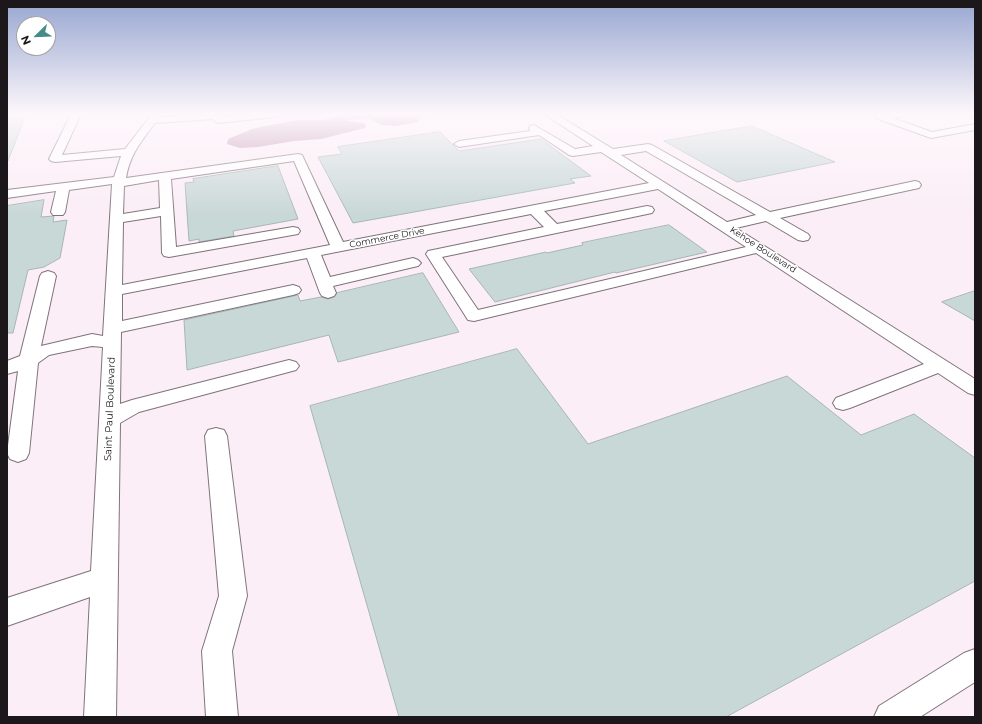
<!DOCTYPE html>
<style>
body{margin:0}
#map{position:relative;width:982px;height:724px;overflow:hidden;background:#fbeef6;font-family:Montserrat,sans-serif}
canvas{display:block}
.frame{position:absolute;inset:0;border:8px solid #1c171a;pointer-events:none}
.north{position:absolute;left:16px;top:16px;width:40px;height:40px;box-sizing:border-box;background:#fff;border:1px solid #a4a2a3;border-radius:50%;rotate:247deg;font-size:11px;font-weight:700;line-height:16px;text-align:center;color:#1c171a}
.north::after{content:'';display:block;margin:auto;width:14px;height:18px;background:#458c87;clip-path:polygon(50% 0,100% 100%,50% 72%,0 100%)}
</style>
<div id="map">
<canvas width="982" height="724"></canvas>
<div class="frame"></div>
<div class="north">N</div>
</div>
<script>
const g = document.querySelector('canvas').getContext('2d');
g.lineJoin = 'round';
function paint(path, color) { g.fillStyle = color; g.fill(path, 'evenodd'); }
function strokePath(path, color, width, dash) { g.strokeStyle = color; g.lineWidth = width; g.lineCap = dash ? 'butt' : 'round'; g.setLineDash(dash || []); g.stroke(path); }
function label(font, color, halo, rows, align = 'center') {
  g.font = font + ' Montserrat,sans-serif'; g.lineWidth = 3; g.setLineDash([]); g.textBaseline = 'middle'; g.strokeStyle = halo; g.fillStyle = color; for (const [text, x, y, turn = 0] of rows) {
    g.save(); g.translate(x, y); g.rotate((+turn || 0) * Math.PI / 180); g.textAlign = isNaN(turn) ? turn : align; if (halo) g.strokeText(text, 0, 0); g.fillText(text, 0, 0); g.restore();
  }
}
const water = new Path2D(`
 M 345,114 L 428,114 L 422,116 L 418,122 L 395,126 L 382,125 L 370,119 L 344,120 L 363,123 L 366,125 L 365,128 L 321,139 L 294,141 L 258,147 L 240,148 L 227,144 L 228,139 L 252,129 L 265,126 L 299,120 L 323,120 Z`);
const building = new Path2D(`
 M 25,117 L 8,161 L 7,161 L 7,119 Z
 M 752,126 L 835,162 L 737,182 L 664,141 Z
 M 440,132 L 459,151 L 541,139 L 591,176 L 570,179 L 575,183 L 353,223 L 318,157 L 342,154 L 338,147 Z
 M 278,166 L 298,219 L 233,231 L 234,236 L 199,242 L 199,239 L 189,241 L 185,183 L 194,182 L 193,179 Z
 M 44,200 L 41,217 L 54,216 L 53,222 L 67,220 L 60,258 L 44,267 L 28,270 L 13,333 L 7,333 L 7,206 Z
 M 669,225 L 707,252 L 616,273 L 615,272 L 495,302 L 469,269 L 546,252 L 547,253 L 583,245 L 582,243 Z
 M 423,273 L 459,332 L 338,362 L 329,335 L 187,370 L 184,320 L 298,295 L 300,301 L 321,297 L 328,299 L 334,297 L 337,293 Z
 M 975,291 L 975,321 L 942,302 Z
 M 517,349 L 588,444 L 787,376 L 861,435 L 914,414 L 975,458 L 975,581 L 726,717 L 399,717 L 310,406 Z`);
const minor = new Path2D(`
 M 71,114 L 81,114 L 62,155 L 125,149 L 152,114 L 162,114 L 160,117 L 225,114 L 222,117 L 251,114 L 280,114 L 278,116 L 275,117 L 219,123 L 216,122 L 213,119 L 155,123 C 141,142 130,154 126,178 L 298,154 L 302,155 L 343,242 L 649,183 L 601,152 L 573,156 L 569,155 L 539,135 L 459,147 L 454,144 L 459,141 L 530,131 L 529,128 L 530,126 L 534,125 L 575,149 L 593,146 L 547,116 L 545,114 L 556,114 L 613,149 L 648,144 L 652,145 L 770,212 L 915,181 L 919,182 L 921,185 L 919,188 L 780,218 L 808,234 L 810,237 L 808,240 L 803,241 L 798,240 L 766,221 L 736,228 L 975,379 L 975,395 L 968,393 L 938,373 L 850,408 L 843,410 L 836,408 L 833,403 L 836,398 L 924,364 L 756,253 L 474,321 L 468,320 L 426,254 L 428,251 L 433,250 L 544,227 L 531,214 L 321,255 L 330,277 L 413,258 L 418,260 L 421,263 L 418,266 L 333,286 L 336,293 L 334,296 L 328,298 L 322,296 L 320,293 L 307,258 L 122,294 L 122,321 L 293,285 L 299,287 L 301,290 L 299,293 L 293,295 L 121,332 L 120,404 L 132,400 L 289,360 L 296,362 L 299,366 L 296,370 L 139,412 L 120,423 L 116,717 L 84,717 L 90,597 L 7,626 L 7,598 L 91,571 L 103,347 L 92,346 L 49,355 L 38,363 L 29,453 L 26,459 L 18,462 L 10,459 L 7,453 L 18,371 L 7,374 L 7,361 L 20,356 L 40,276 L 42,273 L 48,271 L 54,273 L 56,276 L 41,346 L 92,334 L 103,336 L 112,184 L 69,190 L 65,212 L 63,215 L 53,215 L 51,212 L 56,191 L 7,198 L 7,190 L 114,177 L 121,156 L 55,162 L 51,161 L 49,159 ZM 646,151 L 756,215 L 727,222 L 621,155 ZM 294,161 L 330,245 L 122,285 L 123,222 L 161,216 L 162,253 L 164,256 L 169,257 L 298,234 L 300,231 L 298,228 L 293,227 L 176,247 L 171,179 ZM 159,180 L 160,208 L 123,214 L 124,186 ZM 658,189 L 746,247 L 478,310 L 442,257 L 652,213 L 654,210 L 652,207 L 647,206 L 557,224 L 544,211 Z
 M 884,114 L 905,114 L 903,116 L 893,118 L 932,132 L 975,124 L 975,130 L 931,138 L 878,119 L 876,117 L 878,115 Z
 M 216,428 L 224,430 L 227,436 L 247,596 L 232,651 L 238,717 L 206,717 L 202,651 L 219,596 L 205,436 L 208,430 Z
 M 975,649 L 975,682 L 920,717 L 874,717 L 879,706 L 964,653 Z`);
const farStreetnames = [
 ["Commerce Drive",387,238,-11],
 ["Kehoe Boulevard",763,250,33]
];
const streetNames = [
 ["Saint Paul Boulevard",110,409,-88]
];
paint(water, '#be91ae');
paint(building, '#c8d8d6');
strokePath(building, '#a7b6b5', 1);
strokePath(minor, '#7f737a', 2);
paint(minor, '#fff');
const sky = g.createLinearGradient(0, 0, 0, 215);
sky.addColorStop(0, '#97a6d1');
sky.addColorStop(0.53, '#fdf7fb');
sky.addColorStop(1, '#fdf7fb00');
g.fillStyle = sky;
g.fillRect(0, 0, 982, 215);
label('9px', '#1c171a', '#fff', farStreetnames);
label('10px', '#1c171a', '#fff', streetNames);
</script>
